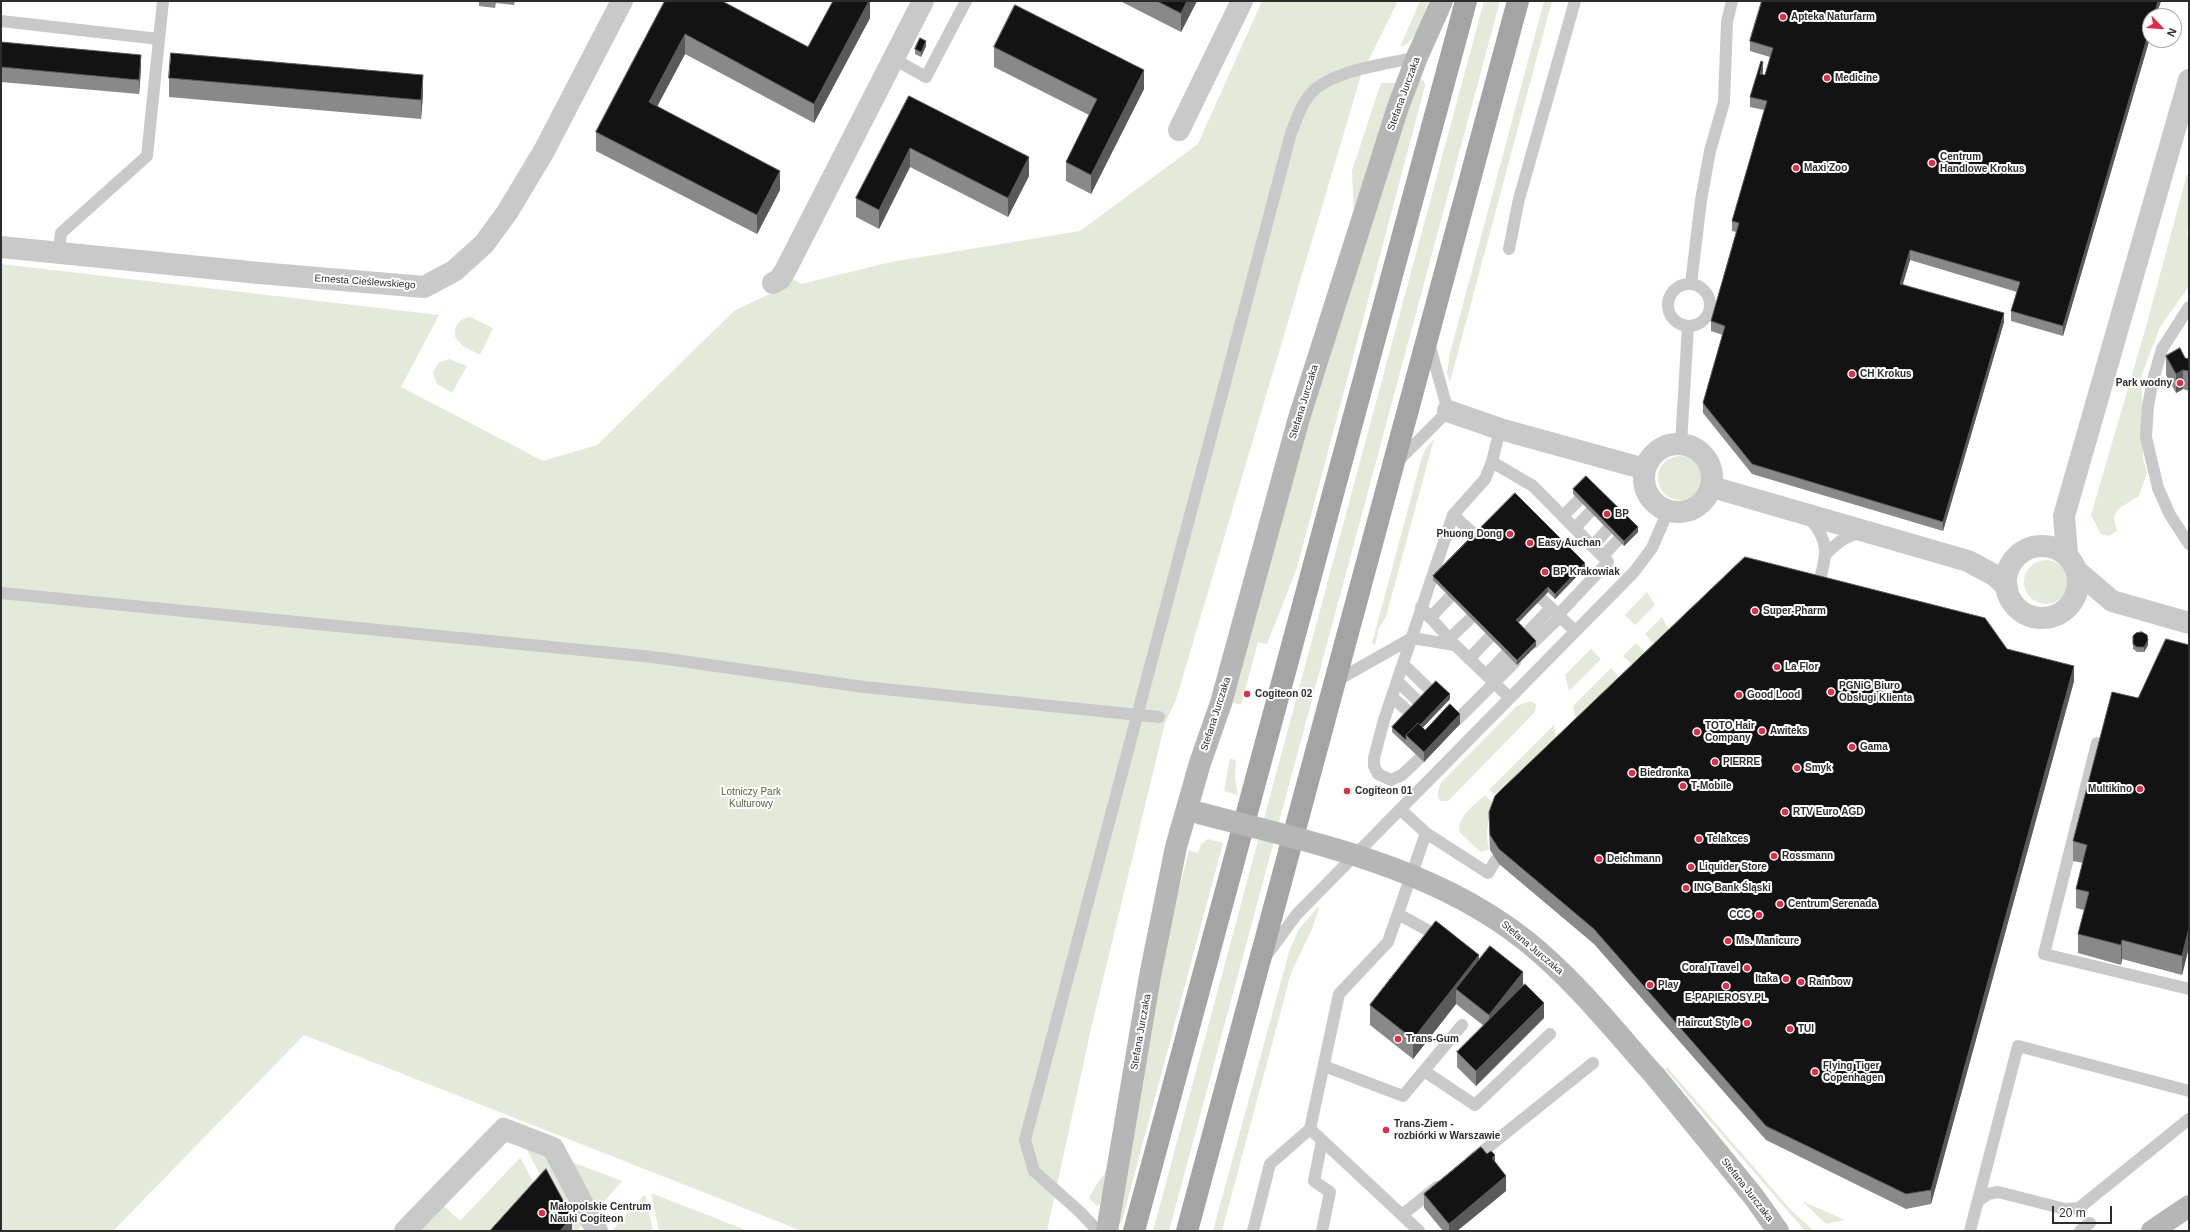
<!DOCTYPE html>
<meta charset="utf-8">
<style>
body{margin:0}
#map{position:relative;width:2190px;height:1232px;overflow:hidden;background:#fff;font-family:Arial,sans-serif}
canvas{display:block}
.frame{position:absolute;inset:0;border:2px solid #2c2c2c;pointer-events:none}
.north{position:absolute;left:2142px;top:8px;width:40px;height:40px;box-sizing:border-box;background:#fff;border:1px solid #ababab;border-radius:50%;rotate:115deg;font-size:11px;font-weight:700;line-height:16px;text-align:center;color:#2c2c2c}
.north::after{content:'';display:block;margin:auto;width:14px;height:18px;background:#e62b43;clip-path:polygon(50% 0,100% 100%,50% 72%,0 100%)}
.scale{position:absolute;left:2052px;top:1206px;width:60px;height:18px;box-sizing:border-box;border:2px solid #2c2c2c;border-top:0;padding-left:5px;font-size:12px;line-height:14px;white-space:nowrap;color:#2c2c2c;-webkit-text-stroke:3px #fff;paint-order:stroke}
</style>
<div id="map">
<canvas width="2190" height="1232"></canvas>
<div class="frame"></div>
<div class="north">N</div>
<div class="scale">20 m</div>
</div>
<script>
const g = document.querySelector('canvas').getContext('2d');
g.lineJoin = 'round';
function paint(path, color) { g.fillStyle = color; g.fill(path, 'evenodd'); }
function strokePath(path, color, width, dash) { g.strokeStyle = color; g.lineWidth = width; g.lineCap = dash ? 'butt' : 'round'; g.setLineDash(dash || []); g.stroke(path); }
function label(font, color, halo, rows, align = 'center') {
  g.font = font + ' Arial,sans-serif'; g.lineWidth = 4; g.setLineDash([]); g.textBaseline = 'middle'; g.strokeStyle = halo; g.fillStyle = color; for (const [text, x, y, turn = 0] of rows) {
    g.save(); g.translate(x, y); g.rotate((+turn || 0) * Math.PI / 180); g.textAlign = isNaN(turn) ? turn : align; if (halo) g.strokeText(text, 0, 0); g.fillText(text, 0, 0); g.restore();
  }
}
const green = new Path2D(`
 M 1262,1 L 1398,1 L 1361,75 L 1176,700 L 1165,723 L 1091,1029 L 1047,1231 L 802,1231 L 304,1035 L 113,1231 L 1,1231 L 1,264 L 439,315 L 401,387 L 543,461 L 597,445 L 734,311 L 786,286 L 791,278 L 801,284 L 891,262 L 1080,231 L 1198,144 Z
 M 1420,1 L 1429,1 C 1423,16 1417,42 1400,47 Z
 M 1484,1 L 1500,1 L 1169,1231 L 1153,1231 Z
 M 1544,1 L 1552,1 L 1450,382 L 1447,374 L 1450,353 Z
 M 1420,79 L 1424,81 L 1425,86 L 1297,568 L 1267,644 L 1258,642 L 1241,705 L 1231,702 L 1293,467 L 1417,80 Z
 M 1381,83 L 1396,83 L 1354,217 L 1352,171 Z
 M 2187,174 L 2189,176 L 2189,224 L 2187,234 L 2189,238 L 2189,286 L 2160,327 L 2142,374 L 2143,459 L 2147,473 L 2139,496 L 2118,509 L 2114,517 L 2117,531 L 2109,536 L 2101,534 L 2091,515 L 2146,327 Z
 M 470,317 L 493,328 L 480,355 L 463,346 L 455,337 C 454,325 459,319 470,317 Z
 M 449,359 L 467,366 L 452,393 L 437,384 L 433,373 L 438,363 Z
 M 1434,439 L 1386,617 L 1379,628 L 1375,645 L 1372,643 L 1422,457 L 1426,448 Z
 M1658 478a22 22 0 1 1 44 0a22 22 0 1 1-44 0Z
 M2024 582a22 22 0 1 1 44 0a22 22 0 1 1-44 0Z
 M 1647,592 L 1655,605 L 1635,625 L 1625,615 Z
 M 1662,617 L 1673,638 L 1660,651 L 1645,634 Z
 M 1636,643 L 1652,659 L 1639,671 L 1623,656 Z
 M 1591,649 L 1601,659 L 1569,691 L 1565,675 Z
 M 1611,668 L 1625,684 L 1582,726 L 1575,716 L 1573,706 Z
 M 1530,701 L 1536,704 L 1535,712 L 1448,801 L 1440,801 C 1436,794 1438,790 1441,783 L 1517,706 Z
 M 1554,725 L 1557,748 L 1502,801 L 1489,790 Z
 M 1230,759 L 1236,760 L 1235,779 L 1238,795 L 1224,791 Z
 M 1485,795 L 1495,805 C 1487,820 1485,833 1489,849 L 1481,852 L 1460,833 C 1455,818 1476,804 1485,795 Z
 M 1208,839 L 1223,843 L 1122,1221 L 1118,1226 L 1160,962 L 1189,850 L 1198,853 L 1201,844 Z
 M 1320,905 L 1312,929 L 1291,973 L 1222,1231 L 1213,1231 L 1289,952 L 1299,929 Z
 M 1667,1067 L 1790,1209 L 1814,1231 L 1805,1231 L 1665,1069 Z
 M 534,1148 L 544,1151 L 582,1225 L 577,1231 L 569,1231 L 527,1150 Z
 M 519,1159 L 521,1159 L 540,1195 L 508,1231 L 414,1231 L 441,1203 L 460,1221 Z
 M 572,1162 L 622,1181 L 597,1210 Z
 M 1107,1171 L 1102,1203 L 1097,1206 L 1089,1198 L 1096,1185 Z
 M 651,1193 L 748,1231 L 659,1231 Z
 M 645,1194 L 653,1231 L 612,1231 Z
 M 1802,1201 L 1845,1220 L 1826,1224 Z`);
const lane = new Path2D(`
 M 1,21 L 159,39
 M 892,58 L 926,77 L 966,1
 M 1509,249 L 1519,199 L 1575,1
 M 59,252 L 61,233 L 147,156 L 163,1
 M 1691,284 L 1701,200 L 1710,151 L 1724,102 L 1727,22 L 1732,1
 M1668 305a21 21 0 1 1 42 0a21 21 0 1 1-42 0Z
 M 2189,307 L 2162,349 L 2153,380 L 2148,406 L 2146,437 L 2158,488 L 2170,515 L 2189,544
 M 1681,444 L 1688,326
 M 1398,461 L 1448,411 L 1429,343
 M 1492,462 L 1533,486 L 1608,562 L 1558,615
 M 1453,515 L 1477,537
 M 1563,516 L 1579,500
 M 1809,518 C 1833,543 1825,560 1817,590
 M 1575,528 L 1590,512
 M 1593,546 L 1608,529
 M 1826,554 C 1837,543 1845,536 1860,533
 M 1603,556 L 1618,540
 M 1,593 L 653,657 L 864,687 L 1159,717
 M 1542,599 L 1575,631
 M 1421,607 L 1455,645 L 1509,697
 M 1430,618 L 1450,597
 M 1525,635 L 1551,608
 M 1449,639 L 1471,618
 M 1533,643 L 1560,617
 M 1469,659 L 1490,637
 M 1403,664 L 1431,691
 M 1486,675 L 1506,654
 M 1336,681 L 1412,638 L 1455,645
 M 1397,681 L 1420,703
 M 1392,697 L 1410,713
 M 1457,720 L 1515,662
 M 2097,743 L 2044,954 L 2189,989
 M 1420,758 L 1402,775 L 1391,780 L 1378,774 L 1374,766 L 1374,758 L 1384,720 L 1453,515 L 1485,479 L 1492,462 L 1500,429
 M 1400,809 L 1426,833 L 1488,873 L 1496,860
 M 1398,914 L 1442,938
 M 1266,956 L 1297,914 L 1634,572 L 1652,548 L 1668,511
 M 1324,1066 L 1403,1096 L 1462,1025
 M 1424,1071 L 1475,1105 L 1550,1034
 M 1472,1160 L 1593,1063
 M 1978,1201 L 1988,1194 L 1998,1192 L 2065,1209 L 2079,1208 L 2189,1119
 M 1402,1215 L 1437,1187
 M 1098,1231 L 1080,1212 L 1034,1171 L 1025,1140 L 1291,133 C 1296,121 1300,107 1308,97 C 1327,70 1385,65 1417,57
 M 1253,1231 L 1270,1164 L 1310,1129
 M 1322,1231 L 1330,1192 L 1314,1181 L 1322,1141
 M 1419,1231 L 1310,1129 L 1339,994 L 1388,942 L 1426,833
 M 1970,1231 L 2018,1046 L 2189,1091
 M 2080,1231 L 2090,1223`);
const street = new Path2D(`
 M 1179,130 L 1242,1
 M 1,247 L 259,273 L 424,287 L 454,271 L 484,244 L 508,211 L 544,151 L 622,1
 M 773,283 L 780,279 L 786,269 L 923,1
 M 1448,411 L 1500,429 L 1645,469
 M1644 478a34 34 0 1 1 68 0a34 34 0 1 1-68 0Z
 M 1712,487 L 1968,561 L 1994,575 L 2007,587
 M2006 582a36 36 0 1 1 72 0a36 36 0 1 1-72 0Z
 M 2067,554 L 2064,516 L 2189,80
 M 2077,571 L 2112,601 L 2189,623
 M 405,1231 L 504,1129 L 553,1148 L 597,1231`);
const secondary = new Path2D(`
 M 1656,1077 L 1754,1197 L 1778,1231
 M 1107,1231 L 1150,976 L 1176,847 L 1200,763 L 1221,703 L 1299,418 L 1398,107 L 1417,57 L 1442,1
 M 2152,1231 L 2189,1206`);
const primary = new Path2D(`
 M 1134,1231 L 1466,1
 M 1187,1231 L 1518,1`);
const secondaryBridge = new Path2D(`
 M 1199,813 C 1312,843 1430,865 1525,940 C 1574,979 1614,1030 1656,1077`);
const wall = new Path2D(`
 M 479,1 L 515,1 L 514,5 L 496,3 L 495,8 L 479,6 Z
 M 665,1 L 808,47 L 870,1 L 870,18 L 814,123 L 685,54 L 657,106 L 780,190 L 757,234 L 596,151 L 596,132 Z
 M 1120,1 L 1197,1 L 1181,32 Z
 M 1762,1 L 2161,1 L 2156,16 L 2150,16 L 2150,38 L 2063,336 L 2011,321 L 2011,311 L 2017,292 L 1910,260 L 1903,284 L 2004,322 L 1943,531 L 1752,474 L 1703,413 L 1703,403 L 1723,335 L 1711,331 L 1711,321 L 1736,232 L 1732,231 L 1732,221 L 1764,110 L 1750,107 L 1750,97 L 1763,71 L 1763,75 L 1765,75 L 1770,57 L 1750,51 L 1750,41 Z
 M 1,42 L 141,69 L 139,94 L 1,82 Z
 M 926,46 L 921,57 L 915,54 L 915,49 Z
 M 994,47 L 1144,89 L 1091,194 L 1066,181 L 1066,162 L 1089,115 L 994,67 Z
 M 169,78 L 423,94 L 421,119 L 169,97 Z
 M 909,96 L 1029,176 L 1008,217 L 910,167 L 879,229 L 856,217 L 856,198 Z
 M 2166,356 L 2189,359 L 2189,391 L 2183,389 L 2176,393 L 2166,375 Z
 M 1573,489 L 1638,532 L 1624,546 L 1573,494 Z
 M 1585,568 L 1555,599 L 1548,592 L 1518,623 L 1536,646 L 1517,665 L 1433,580 L 1433,576 Z
 M 2133,636 L 2148,645 L 2144,652 L 2137,652 L 2133,649 Z
 M 2189,645 L 2189,947 L 2182,975 L 2122,959 L 2121,965 L 2078,953 L 2078,934 L 2084,910 L 2076,908 L 2076,889 L 2083,863 L 2073,861 L 2073,841 L 2138,698 Z
 M 2007,649 L 2074,681 L 1931,1204 L 1906,1209 L 1766,1140 L 1594,944 L 1499,864 L 1490,850 L 1489,827 L 1489,812 Z
 M 1450,699 L 1422,728 L 1425,730 L 1460,724 L 1424,762 L 1392,732 L 1392,727 Z
 M 1479,960 L 1523,986 L 1520,990 L 1544,1018 L 1476,1086 L 1457,1067 L 1457,1052 L 1484,1026 L 1456,1004 L 1413,1059 L 1370,1025 L 1370,1005 Z
 M 1495,1163 L 1506,1191 L 1457,1231 L 1443,1231 L 1424,1208 L 1424,1194 Z`);
const shadedWall = new Path2D(`
 M 869,1 L 870,1 L 870,18 L 814,123 L 814,104 Z
 M 1187,1 L 1197,1 L 1181,32 L 1181,13 Z
 M 2158,1 L 2161,1 L 2156,16 L 2154,16 Z
 M 2150,28 L 2150,38 L 2063,336 L 2063,326 Z
 M 685,34 L 685,54 L 649,122 L 649,102 Z
 M 926,41 L 926,46 L 921,57 L 921,52 Z
 M 141,55 L 141,69 L 139,94 L 139,80 Z
 M 1763,62 L 1763,71 L 1760,84 L 1760,74 Z
 M 1144,70 L 1144,89 L 1091,194 L 1091,175 Z
 M 423,75 L 423,94 L 421,119 L 421,100 Z
 M 910,148 L 910,167 L 879,229 L 879,210 Z
 M 1029,157 L 1029,176 L 1008,217 L 1008,198 Z
 M 780,171 L 780,190 L 757,234 L 757,215 Z
 M 1910,250 L 1910,260 L 1900,293 L 1900,284 Z
 M 2004,313 L 2004,322 L 1943,531 L 1943,522 Z
 M 2183,370 L 2183,389 L 2176,393 L 2176,374 Z
 M 1638,527 L 1638,532 L 1624,546 L 1624,541 Z
 M 1585,563 L 1585,568 L 1555,599 L 1555,594 Z
 M 1548,587 L 1548,592 L 1516,625 L 1516,620 Z
 M 2148,640 L 2148,645 L 2144,652 L 2144,647 Z
 M 1536,641 L 1536,646 L 1517,665 L 1517,660 Z
 M 2074,666 L 2074,681 L 1931,1204 L 1931,1190 Z
 M 1450,694 L 1450,699 L 1411,740 L 1409,737 Z
 M 1460,714 L 1460,724 L 1424,762 L 1424,752 Z
 M 2189,928 L 2189,947 L 2182,975 L 2182,956 Z
 M 2122,940 L 2122,959 L 2121,965 L 2121,945 Z
 M 1479,955 L 1479,975 L 1456,989 L 1456,1004 L 1413,1059 L 1413,1039 Z
 M 1523,972 L 1523,986 L 1489,1029 L 1489,1015 Z
 M 1544,1003 L 1544,1018 L 1476,1086 L 1476,1071 Z
 M 1495,1155 L 1495,1170 L 1492,1158 Z
 M 1506,1176 L 1506,1191 L 1457,1231 L 1449,1231 L 1449,1224 Z
 M 572,1217 L 572,1231 L 560,1231 Z`);
const building = new Path2D(`
 M 665,1 L 722,1 L 808,47 L 833,1 L 869,1 L 814,104 L 685,34 L 649,102 L 780,171 L 757,215 L 596,132 Z
 M 1157,1 L 1187,1 L 1181,13 Z
 M 1762,1 L 2158,1 L 2154,16 L 2150,16 L 2150,28 L 2063,326 L 2011,311 L 2020,282 L 1910,250 L 1900,284 L 2004,313 L 1943,522 L 1752,464 L 1703,403 L 1725,326 L 1711,321 L 1739,223 L 1732,221 L 1767,101 L 1750,97 L 1761,61 L 1763,62 L 1760,74 L 1765,75 L 1773,48 L 1750,41 Z
 M 1015,5 L 1144,70 L 1091,175 L 1066,162 L 1097,99 L 994,47 Z
 M 920,38 L 926,41 L 921,52 L 915,49 Z
 M 1,42 L 141,55 L 139,80 L 1,67 Z
 M 171,53 L 423,75 L 421,100 L 169,78 Z
 M 909,96 L 1029,157 L 1008,198 L 910,148 L 879,210 L 856,198 Z
 M 2180,348 L 2185,358 L 2189,359 L 2189,371 L 2183,370 L 2176,374 L 2166,356 Z
 M 1586,476 L 1638,527 L 1624,541 L 1573,489 Z
 M 1515,493 L 1585,563 L 1555,594 L 1548,587 L 1516,620 L 1536,641 L 1517,660 L 1433,576 Z
 M 1745,557 L 1985,618 L 2007,649 L 2074,666 L 1931,1190 L 1906,1194 L 1766,1126 L 1594,929 L 1499,849 L 1490,835 L 1489,812 L 1495,796 L 1501,790 Z
 M 2142,632 L 2147,635 L 2148,640 L 2144,647 L 2137,647 L 2133,644 L 2133,636 L 2136,633 Z
 M 2166,639 L 2189,645 L 2189,928 L 2182,956 L 2122,940 L 2121,945 L 2078,934 L 2089,892 L 2076,889 L 2087,845 L 2073,841 L 2112,692 L 2138,698 Z
 M 1436,681 L 1450,694 L 1420,725 L 1418,723 L 1406,735 L 1406,740 L 1392,727 Z
 M 1450,704 L 1460,714 L 1424,752 L 1406,735 L 1418,723 L 1425,730 Z
 M 1436,921 L 1479,955 L 1413,1039 L 1370,1005 Z
 M 1490,946 L 1523,972 L 1489,1015 L 1456,989 Z
 M 1525,984 L 1544,1003 L 1476,1071 L 1457,1052 Z
 M 1481,1147 L 1487,1154 L 1491,1151 L 1495,1155 L 1492,1158 L 1506,1176 L 1449,1224 L 1424,1194 Z
 M 546,1169 L 572,1217 L 560,1231 L 490,1231 Z`);
const markers = [
 [1783,17,4,"#e62b43"],
 [1827,78,4,"#e62b43"],
 [1932,163,4,"#e62b43"],
 [1796,168,4,"#e62b43"],
 [1852,374,4,"#e62b43"],
 [2180,383,4,"#e62b43"],
 [1607,514,4,"#e62b43"],
 [1510,534,4,"#e62b43"],
 [1530,543,4,"#e62b43"],
 [1545,572,4,"#e62b43"],
 [1755,611,4,"#e62b43"],
 [1777,667,4,"#e62b43"],
 [1831,692,4,"#e62b43"],
 [1247,694,4,"#e62b43"],
 [1739,695,4,"#e62b43"],
 [1762,731,4,"#e62b43"],
 [1697,732,4,"#e62b43"],
 [1852,747,4,"#e62b43"],
 [1715,762,4,"#e62b43"],
 [1797,768,4,"#e62b43"],
 [1632,773,4,"#e62b43"],
 [1683,786,4,"#e62b43"],
 [2140,789,4,"#e62b43"],
 [1347,791,4,"#e62b43"],
 [1785,812,4,"#e62b43"],
 [1699,839,4,"#e62b43"],
 [1774,856,4,"#e62b43"],
 [1599,859,4,"#e62b43"],
 [1691,867,4,"#e62b43"],
 [1686,888,4,"#e62b43"],
 [1780,904,4,"#e62b43"],
 [1759,915,4,"#e62b43"],
 [1728,941,4,"#e62b43"],
 [1747,968,4,"#e62b43"],
 [1786,979,4,"#e62b43"],
 [1801,982,4,"#e62b43"],
 [1650,985,4,"#e62b43"],
 [1726,986,4,"#e62b43"],
 [1747,1023,4,"#e62b43"],
 [1790,1029,4,"#e62b43"],
 [1398,1039,4,"#e62b43"],
 [1815,1072,4,"#e62b43"],
 [1386,1130,4,"#e62b43"],
 [542,1213,4,"#e62b43"]
];
const poiNames = [
 ["Apteka Naturfarm",1791,17],
 ["Medicine",1835,78],
 ["Centrum",1940,157],
 ["Handlowe Krokus",1940,169],
 ["Maxi Zoo",1804,168],
 ["CH Krokus",1860,374],
 ["Park wodny",2172,383,"right"],
 ["BP",1615,514],
 ["Phuong Dong",1502,534,"right"],
 ["Easy Auchan",1538,543],
 ["BP Krakowiak",1553,572],
 ["Super-Pharm",1763,611],
 ["La Flor",1785,667],
 ["PGNiG Biuro",1839,686],
 ["Obsługi Klienta",1839,698],
 ["Cogiteon 02",1255,694],
 ["Good Lood",1747,695],
 ["TOTO Hair",1705,726],
 ["Company",1705,738],
 ["Awiteks",1770,731],
 ["Gama",1860,747],
 ["PIERRE",1723,762],
 ["Smyk",1805,768],
 ["Biedronka",1640,773],
 ["T-Mobile",1691,786],
 ["Multikino",2132,789,"right"],
 ["Cogiteon 01",1355,791],
 ["RTV Euro AGD",1793,812],
 ["Telakces",1707,839],
 ["Rossmann",1782,856],
 ["Deichmann",1607,859],
 ["Liquider Store",1699,867],
 ["ING Bank Śląski",1694,888],
 ["Centrum Serenada",1788,904],
 ["CCC",1751,915,"right"],
 ["Ms. Manicure",1736,941],
 ["Coral Travel",1739,968,"right"],
 ["Itaka",1778,979,"right"],
 ["Rainbow",1809,982],
 ["Play",1658,985],
 ["E-PAPIEROSY.PL",1726,998,"center"],
 ["Haircut Style",1739,1023,"right"],
 ["TUI",1798,1029],
 ["Trans-Gum",1406,1039],
 ["Flying Tiger",1823,1066],
 ["Copenhagen",1823,1078],
 ["Trans-Ziem -",1394,1124],
 ["rozbiórki w Warszawie",1394,1136],
 ["Małopolskie Centrum",550,1207],
 ["Nauki Cogiteon",550,1219]
];
const streetNames = [
 ["Stefana Jurczaka",1404,94,-70],
 ["Ernesta Cieślewskiego",365,282,4],
 ["Stefana Jurczaka",1304,402,-73],
 ["Stefana Jurczaka",1216,714,-72],
 ["Stefana Jurczaka",1532,948,40],
 ["Stefana Jurczaka",1141,1032,-80],
 ["Stefana Jurczaka",1747,1190,52]
];
const parkNames = [
 ["Lotniczy Park",751,792],
 ["Kulturowy",751,804]
];
paint(green, '#e3ead9');
strokePath(lane, '#c9c9c9', 12);
strokePath(street, '#c9c9c9', 22);
strokePath(secondary, '#b6b6b6', 22);
strokePath(primary, '#a4a4a4', 22);
strokePath(secondaryBridge, '#b6b6b6', 22);
paint(wall, '#898989');
paint(shadedWall, '#5a5a5a');
paint(building, '#131313');
strokePath(building, '#5a5a5a', 1);
for (const [x, y, r, color] of markers) { const dot = new Path2D(); dot.arc(x, y, r, 0, 2 * Math.PI); g.fillStyle = color; g.fill(dot); strokePath(dot, '#fff', 1.5); }
label('bold 10px', '#2c2c2c', '#fff', poiNames, 'left');
label('10px', '#2c2c2c', '#fff', streetNames);
label('10px', '#516739', '#fff', parkNames);
</script>
